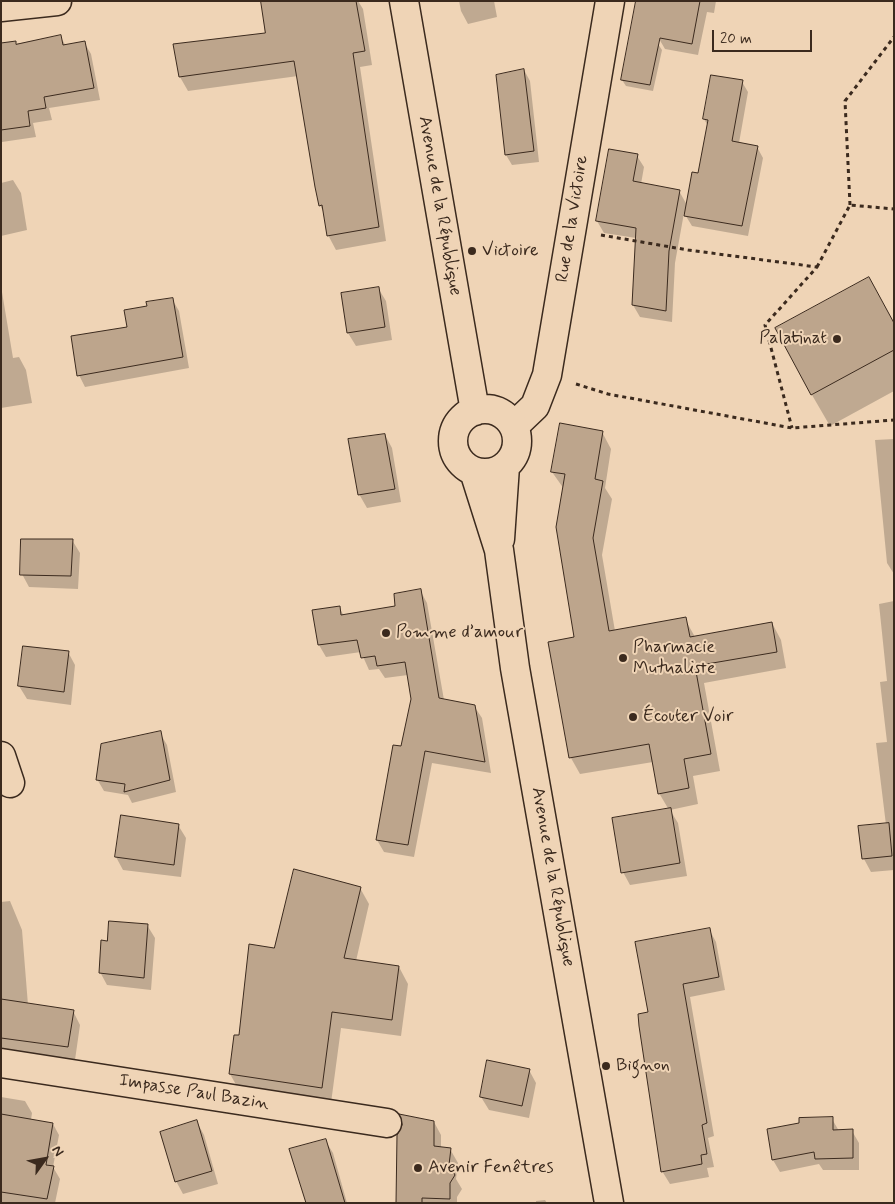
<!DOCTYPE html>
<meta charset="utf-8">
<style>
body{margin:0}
#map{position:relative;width:895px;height:1204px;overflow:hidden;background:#efd4b6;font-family:Mynerve,sans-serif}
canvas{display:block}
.frame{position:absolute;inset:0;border:2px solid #3b2a1e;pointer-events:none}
.north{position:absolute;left:20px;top:1134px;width:50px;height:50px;-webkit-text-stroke:4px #efd4b6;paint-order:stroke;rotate:58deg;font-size:14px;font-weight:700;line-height:20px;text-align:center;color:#3b2a1e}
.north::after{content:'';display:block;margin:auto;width:18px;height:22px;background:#3b2a1e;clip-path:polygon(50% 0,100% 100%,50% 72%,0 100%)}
.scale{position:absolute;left:712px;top:30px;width:100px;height:22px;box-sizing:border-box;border:2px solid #3b2a1e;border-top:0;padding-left:6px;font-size:15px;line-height:18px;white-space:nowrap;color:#3b2a1e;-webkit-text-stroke:4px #efd4b6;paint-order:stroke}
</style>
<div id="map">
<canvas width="895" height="1204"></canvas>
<div class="frame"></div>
<div class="north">N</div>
<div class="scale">20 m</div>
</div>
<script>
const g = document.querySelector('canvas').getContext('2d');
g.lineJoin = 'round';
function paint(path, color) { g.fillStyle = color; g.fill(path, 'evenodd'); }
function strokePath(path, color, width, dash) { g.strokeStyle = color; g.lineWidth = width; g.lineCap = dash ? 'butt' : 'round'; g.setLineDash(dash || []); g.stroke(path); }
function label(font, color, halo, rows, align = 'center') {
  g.font = font + ' Mynerve,sans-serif'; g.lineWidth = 4; g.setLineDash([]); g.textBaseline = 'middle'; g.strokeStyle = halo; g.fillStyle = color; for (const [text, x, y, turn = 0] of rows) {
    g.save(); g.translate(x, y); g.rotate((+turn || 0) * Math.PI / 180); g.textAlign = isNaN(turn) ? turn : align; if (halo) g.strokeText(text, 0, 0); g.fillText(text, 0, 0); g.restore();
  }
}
const shadow = new Path2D(`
 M 262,1 L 358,1 L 363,9 L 372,65 L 360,67 L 386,241 L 336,250 L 328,235 L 324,213 L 320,205 L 298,76 L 188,91 L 180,77 L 267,34 Z
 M 459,1 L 494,1 L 497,17 L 468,24 L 461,11 Z
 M 664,1 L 716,1 L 714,13 L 707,12 L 698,55 L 665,49 L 658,37 Z
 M 60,36 L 66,46 L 84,42 L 91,54 L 100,100 L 49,108 L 52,120 L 33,123 L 36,137 L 2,142 L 1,94 Z
 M 658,44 L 662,50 L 653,91 L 626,86 L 622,80 Z
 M 524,70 L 530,81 L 539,162 L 512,165 L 506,155 Z
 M 742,82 L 748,92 L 739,143 L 757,147 L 763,158 L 748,236 L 692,226 L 684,213 L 675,263 L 672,322 L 640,317 L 633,305 L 636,238 L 604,233 L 597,221 L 637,156 L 644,167 L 641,184 L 679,191 L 687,205 L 699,174 L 708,126 L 704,119 Z
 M 13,180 L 21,193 L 27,230 L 1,236 L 1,183 Z
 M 1,286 L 13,358 L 19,357 L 26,370 L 32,403 L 1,408 Z
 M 378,288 L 386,301 L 392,340 L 356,346 L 348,333 L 343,294 Z
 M 172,299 L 179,311 L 189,368 L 85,387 L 79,375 L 148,307 Z
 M 894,324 L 894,391 L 830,426 L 812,395 Z
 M 602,432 L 611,449 L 605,488 L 612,499 L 602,555 L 615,631 L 685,619 L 695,637 L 772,623 L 781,640 L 786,668 L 704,683 L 720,771 L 693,776 L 698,804 L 670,810 L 678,823 L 687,876 L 630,885 L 623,872 L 669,810 L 659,793 L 653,762 L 580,774 L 571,758 L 575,638 L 564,489 L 552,472 Z
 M 385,435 L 392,448 L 401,502 L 367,508 L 359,494 Z
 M 894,439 L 894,574 L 887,563 L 875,440 Z
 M 72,540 L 80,553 L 78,589 L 29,587 L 22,574 Z
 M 420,590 L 427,603 L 444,700 L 474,706 L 482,718 L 491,773 L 432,763 L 414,857 L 384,852 L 377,840 L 394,746 L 402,747 L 412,699 L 408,675 L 385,678 L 379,669 L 369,670 L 361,652 L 326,657 L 319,645 L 314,611 L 339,607 L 344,616 L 397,607 Z
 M 894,601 L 894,870 L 871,872 L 864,859 L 860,827 L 886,825 L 876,743 L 887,742 L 880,682 L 887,681 L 879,604 Z
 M 24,647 L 68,652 L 75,665 L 71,705 L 27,699 L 19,686 Z
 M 160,733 L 167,745 L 176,792 L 132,803 L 128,795 L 104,791 L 97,779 Z
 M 178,825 L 186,838 L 181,877 L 123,870 L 116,857 Z
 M 360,888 L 369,904 L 356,961 L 399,967 L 408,984 L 401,1036 L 341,1028 L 331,1103 L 239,1090 L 230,1074 L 240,1037 L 275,949 Z
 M 10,901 L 22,930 L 28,1005 L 73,1011 L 80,1025 L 75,1060 L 1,1049 L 1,902 Z
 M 147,925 L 155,938 L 151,990 L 107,985 L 100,972 L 109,942 Z
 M 709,929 L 716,942 L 725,990 L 690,997 L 714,1136 L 708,1138 L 714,1167 L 707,1168 L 709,1177 L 670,1184 L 662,1171 L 649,1013 Z
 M 529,1070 L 536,1083 L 529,1118 L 489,1110 L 481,1097 Z
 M 1,1097 L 25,1101 L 32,1113 L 31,1120 L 53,1124 L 59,1135 L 53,1167 L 60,1179 L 55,1203 L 1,1203 Z
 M 832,1119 L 839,1131 L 852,1131 L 859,1143 L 859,1170 L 823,1170 L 819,1164 L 780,1172 L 773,1160 L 768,1130 Z
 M 197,1122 L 204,1135 L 218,1184 L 183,1194 L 176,1181 Z
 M 434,1122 L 441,1135 L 441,1148 L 450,1149 L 458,1163 L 456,1179 L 462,1189 L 457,1197 L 457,1203 L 400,1203 Z
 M 325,1140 L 333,1153 L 347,1203 L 309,1203 Z
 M 545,1200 L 547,1203 L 536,1203 L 536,1201 Z`);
const building = new Path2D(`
 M 261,1 L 356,1 L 365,51 L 353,53 L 379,227 L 327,236 L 322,205 L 319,206 L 315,187 L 294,61 L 179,77 L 173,44 L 265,33 Z
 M 636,1 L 700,1 L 692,44 L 660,38 L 650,85 L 621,80 Z
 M 61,35 L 63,45 L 85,41 L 94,88 L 44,97 L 46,108 L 28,111 L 30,126 L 1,130 L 1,43 L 16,41 L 16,44 Z
 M 524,69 L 534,151 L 505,155 L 496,75 Z
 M 711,75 L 743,80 L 732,141 L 758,146 L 742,226 L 684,216 L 692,172 L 698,173 L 708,120 L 703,119 Z
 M 609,149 L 638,154 L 633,181 L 680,190 L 669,251 L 666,311 L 632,305 L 636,228 L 596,221 Z
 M 869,277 L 894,323 L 894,350 L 811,395 L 775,328 Z
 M 379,287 L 385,327 L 347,333 L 341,293 Z
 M 173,298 L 183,357 L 77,376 L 71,336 L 127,327 L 124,310 L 147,306 L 146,302 Z
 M 560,423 L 603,431 L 595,479 L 603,481 L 593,538 L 609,631 L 686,617 L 690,637 L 772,622 L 777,652 L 695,666 L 711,754 L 684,759 L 689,788 L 658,794 L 649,744 L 569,758 L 548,642 L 574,637 L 556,527 L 565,474 L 551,472 Z
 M 385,434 L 395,489 L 358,495 L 348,439 Z
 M 21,539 L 73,539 L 71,576 L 20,575 Z
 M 421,589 L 439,698 L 475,705 L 485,762 L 425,751 L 408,845 L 376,840 L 393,745 L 401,746 L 411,699 L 405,662 L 377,666 L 375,656 L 361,658 L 357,640 L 318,645 L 312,610 L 340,606 L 341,615 L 395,606 L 394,594 Z
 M 23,646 L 69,651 L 64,692 L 18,686 Z
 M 161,731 L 170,780 L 124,792 L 125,784 L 96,780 L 101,744 Z
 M 671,808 L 680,863 L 621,873 L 612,818 Z
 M 121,815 L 179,824 L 174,865 L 115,857 Z
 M 889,823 L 892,856 L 862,859 L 858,826 Z
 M 294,869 L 361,887 L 344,958 L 399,966 L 392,1020 L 332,1012 L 322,1088 L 229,1074 L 234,1035 L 239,1035 L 249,944 L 274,948 Z
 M 109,921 L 148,924 L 144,978 L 99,973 L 101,940 L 107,941 Z
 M 710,928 L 719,977 L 683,984 L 707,1123 L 702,1125 L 707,1154 L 701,1155 L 702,1164 L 661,1172 L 639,1026 L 638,1014 L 648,1012 L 635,942 Z
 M 1,999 L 74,1010 L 68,1047 L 1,1038 Z
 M 487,1060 L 530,1069 L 522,1106 L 480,1097 Z
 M 1,1114 L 53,1123 L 46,1165 L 54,1166 L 47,1199 L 1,1192 Z
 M 399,1114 L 434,1121 L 434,1146 L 451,1148 L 449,1165 L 455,1175 L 450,1183 L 450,1199 L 422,1198 L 422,1203 L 396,1203 L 397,1135 L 402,1125 Z
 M 833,1117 L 833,1130 L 853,1129 L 853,1158 L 815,1159 L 814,1152 L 772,1160 L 767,1129 L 799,1123 L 799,1118 Z
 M 197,1120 L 212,1171 L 175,1182 L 160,1132 Z
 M 326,1139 L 345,1203 L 306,1203 L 289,1149 Z`);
const path = new Path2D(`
 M 850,205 L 845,101 L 894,37
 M 601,235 L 688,250 L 817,267 L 765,325 L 792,428
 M 817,267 L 850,205 L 894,209
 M 576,384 L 608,394 L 792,428 L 894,420`);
const street = new Path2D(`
 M 1,7 L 57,1
 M 514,426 L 535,406 L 547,375 L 610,1
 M 1,756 L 10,783
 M 1,1063 L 387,1123`);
const secondary = new Path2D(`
 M 404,1 L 475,411
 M453 441a32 32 0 1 1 64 0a32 32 0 1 1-64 0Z
 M 474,471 L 499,550 L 515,668 L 609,1203
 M 500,539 L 505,466`);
const markers = [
 [472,251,5,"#3b2a1e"],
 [837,339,5,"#3b2a1e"],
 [386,633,5,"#3b2a1e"],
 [623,658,5,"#3b2a1e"],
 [633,717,5,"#3b2a1e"],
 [606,1066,5,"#3b2a1e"],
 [418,1168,5,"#3b2a1e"]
];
const streetNames = [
 ["Avenue de la République",439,206,80],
 ["Rue de la Victoire",573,219,-81],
 ["Avenue de la République",552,877,80],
 ["Impasse Paul Bazin",194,1093,9]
];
const poiNames = [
 ["Victoire",482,251],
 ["Palatinat",827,339,"right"],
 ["Pomme d’amour",396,633],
 ["Pharmacie",633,648],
 ["Mutualiste",633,669],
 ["Écouter Voir",643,717],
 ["Bignon",616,1066],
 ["Avenir Fenêtres",428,1168]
];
paint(shadow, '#0003');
paint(building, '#bda58c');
strokePath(building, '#3b2a1e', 1);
strokePath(street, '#3b2a1e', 31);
strokePath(secondary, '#3b2a1e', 31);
strokePath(path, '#3b2a1e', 3, [4, 4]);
strokePath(street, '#efd4b6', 28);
strokePath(secondary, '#efd4b6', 28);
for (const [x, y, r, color] of markers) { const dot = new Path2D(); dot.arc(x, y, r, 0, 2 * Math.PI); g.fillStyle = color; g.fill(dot); strokePath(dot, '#efd4b6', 2); }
label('18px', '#3b2a1e', '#efd4b6', streetNames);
label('18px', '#3b2a1e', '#efd4b6', poiNames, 'left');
</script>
